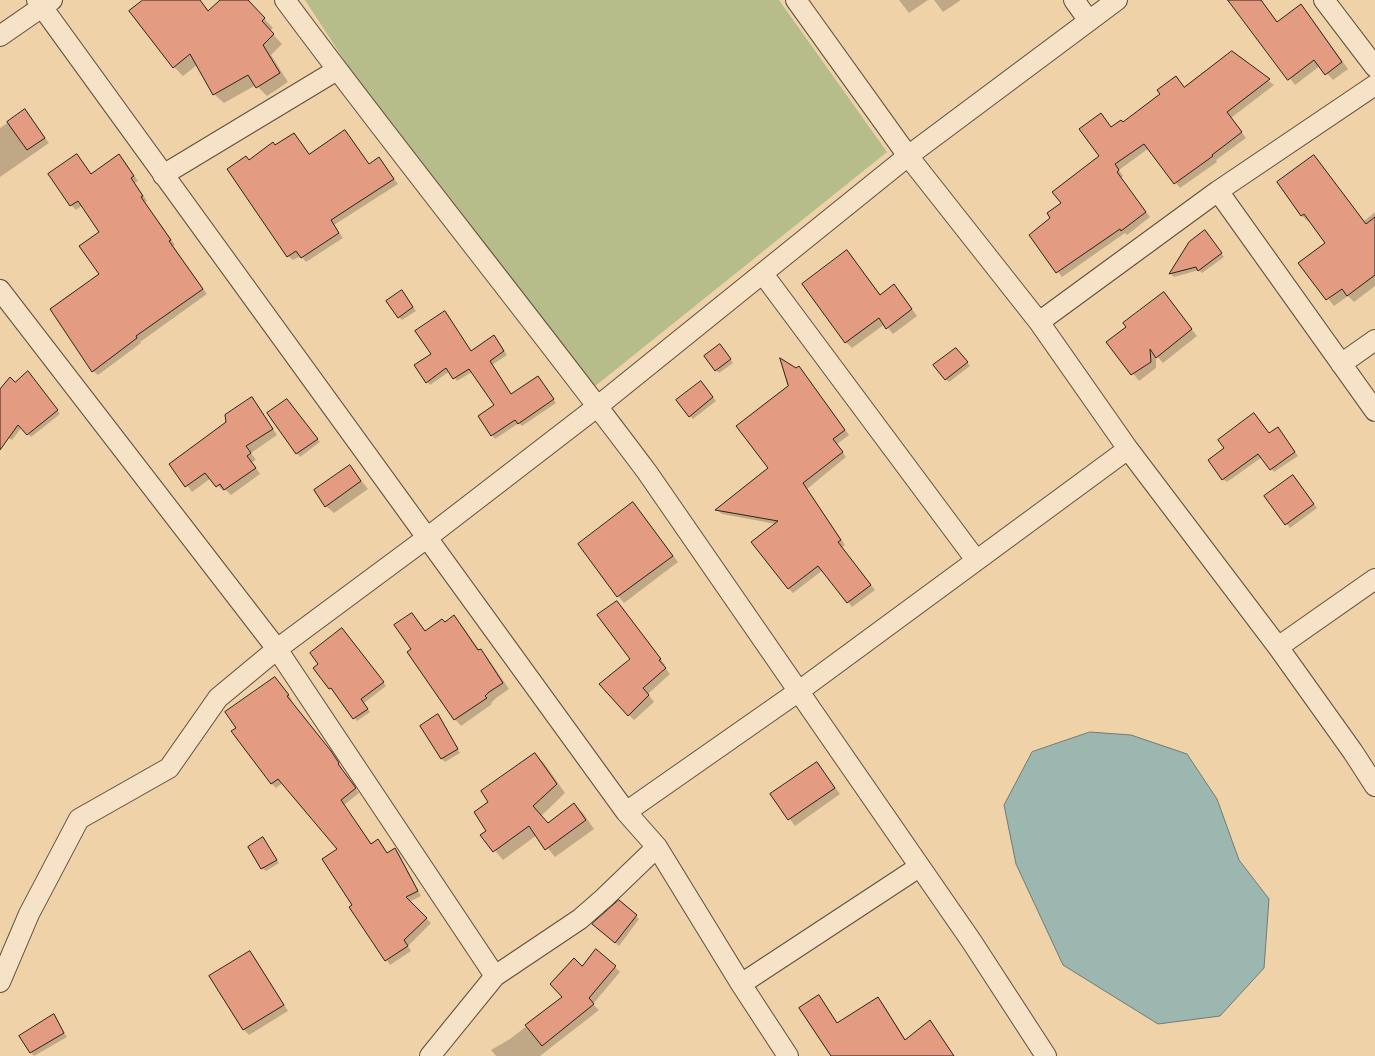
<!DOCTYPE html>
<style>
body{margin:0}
canvas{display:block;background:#f0d2a9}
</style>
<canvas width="1375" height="1056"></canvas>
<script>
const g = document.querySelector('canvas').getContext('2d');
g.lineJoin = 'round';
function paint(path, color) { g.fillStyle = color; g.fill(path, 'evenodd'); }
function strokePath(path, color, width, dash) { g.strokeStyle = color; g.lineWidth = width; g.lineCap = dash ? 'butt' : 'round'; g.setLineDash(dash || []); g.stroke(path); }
const green = new Path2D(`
 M 305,0 L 779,0 L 887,152 L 594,387 L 357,80 Z`);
const water = new Path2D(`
 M 1090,732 L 1131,735 L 1187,754 L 1217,799 L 1239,860 L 1269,899 L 1264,968 L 1220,1016 L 1158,1024 L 1063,965 L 1016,864 L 1004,805 L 1032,752 Z`);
const shadow = new Path2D(`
 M 144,0 L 200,0 L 209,12 L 222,0 L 247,0 L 273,28 L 270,31 L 282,44 L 271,55 L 288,82 L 267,96 L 256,85 L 224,103 L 214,94 L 197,65 L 183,76 L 174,67 Z
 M 899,0 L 928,0 L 909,13 Z
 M 934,0 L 961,0 L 943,12 Z
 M 1230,0 L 1261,0 L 1278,23 L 1301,6 L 1307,12 L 1348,69 L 1333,80 L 1320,66 L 1295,85 Z
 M 1232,53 L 1274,85 L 1231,118 L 1246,138 L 1216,160 L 1217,162 L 1180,188 L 1149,148 L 1119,170 L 1123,176 L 1121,178 L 1150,217 L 1127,235 L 1125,233 L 1062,277 L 1031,236 L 1052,218 L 1062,203 L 1101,156 L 1112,128 L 1123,124 L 1185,88 Z
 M 25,111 L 49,143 L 0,177 L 0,128 Z
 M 294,134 L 310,155 L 369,165 L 379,158 L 398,184 L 334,225 L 343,238 L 306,262 L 301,256 L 293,260 L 288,256 L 249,161 Z
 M 77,156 L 92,175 L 119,156 L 124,160 L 138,181 L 135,183 L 147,201 L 145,202 L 175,245 L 173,246 L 207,294 L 140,342 L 141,343 L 98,375 L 93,371 L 101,274 L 101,232 L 83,205 L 76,210 L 71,205 L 50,174 Z
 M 1314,156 L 1364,221 L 1375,212 L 1375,286 L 1354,302 L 1348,296 L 1334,306 L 1300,263 L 1326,244 L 1310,221 L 1309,222 L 1302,216 L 1279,183 Z
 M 1208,235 L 1224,257 L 1202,273 L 1199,270 L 1174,277 L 1171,274 L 1190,243 Z
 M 847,252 L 881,295 L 900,292 L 917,316 L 893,334 L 885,324 L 852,348 L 846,342 Z
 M 1164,294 L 1197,336 L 1163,363 L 1156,355 L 1156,368 L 1139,381 L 1108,342 L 1128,327 Z
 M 405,295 L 416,311 L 402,320 L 399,317 Z
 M 497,340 L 507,355 L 492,365 L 512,395 L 541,381 L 556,403 L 522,426 L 519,423 L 495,439 L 479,416 L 496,405 L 472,372 L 457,381 L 450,371 L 430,385 L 415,366 L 471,352 Z
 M 723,349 L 733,363 L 719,373 L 716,370 Z
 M 960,353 L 970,366 L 949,382 L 946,379 Z
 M 799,367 L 849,435 L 837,444 L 846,457 L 807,489 L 845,545 L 842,547 L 875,590 L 852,607 L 823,570 L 793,593 L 788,588 L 776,524 L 722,514 L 717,510 L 769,468 L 790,386 L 796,369 Z
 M 31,376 L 60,414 L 31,437 L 22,427 L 12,440 L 0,432 L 0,391 Z
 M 704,386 L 716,401 L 693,419 L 690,416 Z
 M 252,399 L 257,404 L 277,435 L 251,453 L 256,460 L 252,462 L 260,474 L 231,495 L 225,489 L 223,491 L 211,478 L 192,492 L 171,464 L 228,422 Z
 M 290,404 L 320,442 L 300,457 L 297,453 Z
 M 1281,432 L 1298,456 L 1274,472 L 1262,457 L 1227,482 L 1223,479 L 1270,435 Z
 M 350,467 L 368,489 L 334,513 L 326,506 Z
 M 1296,480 L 1317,508 L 1290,528 L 1266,497 Z
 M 633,504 L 678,562 L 624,603 L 618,596 Z
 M 617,602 L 665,665 L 664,666 L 670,674 L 648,694 L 654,702 L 634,720 L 629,715 L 631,659 Z
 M 412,614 L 426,632 L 445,624 L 454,617 L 461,624 L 480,651 L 487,657 L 509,689 L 496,698 L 491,703 L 492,704 L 461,726 L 455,719 L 409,653 L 413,650 Z
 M 345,633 L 386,686 L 364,703 L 370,712 L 357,721 L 334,691 L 330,688 Z
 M 280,683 L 292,700 L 291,701 L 335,758 L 342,768 L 341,769 L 359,793 L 344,805 L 372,845 L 378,841 L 388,854 L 395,849 L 399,854 L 421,896 L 409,902 L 431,923 L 408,946 L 411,951 L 390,965 L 351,907 L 354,905 L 339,849 L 283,783 L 276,788 L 272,784 L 233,732 Z
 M 438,715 L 460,753 L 445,762 L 441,758 Z
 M 535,754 L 544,763 L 565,793 L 541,816 L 548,824 L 574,804 L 583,813 L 594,829 L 555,857 L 537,835 L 503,860 L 482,835 L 488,831 L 490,802 Z
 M 817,763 L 840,794 L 795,826 L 772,795 Z
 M 263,839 L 279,863 L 266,871 L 262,868 Z
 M 619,902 L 639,919 L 619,946 L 597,927 Z
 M 250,953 L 255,958 L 288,1011 L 249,1035 L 244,1030 Z
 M 615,967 L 620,972 L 593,1004 L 599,1010 L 540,1056 L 496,1056 L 491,1050 L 510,1039 L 564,997 L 582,968 Z
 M 819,997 L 838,1024 L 878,999 L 883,1004 L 916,1056 L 832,1056 Z
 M 53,1016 L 67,1037 L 34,1056 L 31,1052 Z`);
const building = new Path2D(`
 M 143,0 L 200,0 L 208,11 L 220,0 L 248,0 L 265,18 L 262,21 L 274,34 L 263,45 L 280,73 L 256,88 L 248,75 L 213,95 L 190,54 L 173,68 L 129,11 Z
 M 1228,0 L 1261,0 L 1277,22 L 1301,4 L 1342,62 L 1325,75 L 1314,60 L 1288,80 Z
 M 1232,51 L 1270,79 L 1227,112 L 1242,132 L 1212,155 L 1213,156 L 1174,184 L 1144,144 L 1115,164 L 1119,170 L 1117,172 L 1146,212 L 1121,231 L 1120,229 L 1056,273 L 1029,235 L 1050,218 L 1047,213 L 1061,203 L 1052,192 L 1099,156 L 1079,129 L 1101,113 L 1111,127 L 1121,120 L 1123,122 L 1160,94 L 1157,90 L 1176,76 L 1184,87 Z
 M 25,109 L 45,138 L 27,150 L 7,122 Z
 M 345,130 L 369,164 L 379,157 L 394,179 L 331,220 L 339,233 L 301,258 L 296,251 L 287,257 L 227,169 L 246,156 L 249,160 L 273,142 L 275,145 L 294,133 L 309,154 Z
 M 77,154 L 91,174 L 119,154 L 134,176 L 131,178 L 143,196 L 141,197 L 171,240 L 169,241 L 203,289 L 136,336 L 137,338 L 92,372 L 50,309 L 99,274 L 79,246 L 99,232 L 78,201 L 70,206 L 48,174 Z
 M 1314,155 L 1366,224 L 1375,217 L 1375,275 L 1347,296 L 1342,289 L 1326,300 L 1298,263 L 1325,243 L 1304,214 L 1301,216 L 1277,182 Z
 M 1205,230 L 1222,253 L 1198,271 L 1196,267 L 1169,274 L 1189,242 Z
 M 847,250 L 880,295 L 894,284 L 912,309 L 886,329 L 879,318 L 845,343 L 802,284 Z
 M 402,290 L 413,307 L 398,318 L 386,301 Z
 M 1164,292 L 1192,329 L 1156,358 L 1150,349 L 1151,362 L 1131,375 L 1106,342 L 1126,327 L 1123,323 Z
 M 445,311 L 471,351 L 494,335 L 504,351 L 490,361 L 511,394 L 538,376 L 554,399 L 518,424 L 515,420 L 491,436 L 478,416 L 494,405 L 469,369 L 453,379 L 446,368 L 426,383 L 414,365 L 431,354 L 415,331 Z
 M 720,344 L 731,359 L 715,371 L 704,356 Z
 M 956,348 L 968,362 L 945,380 L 933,365 Z
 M 780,358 L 796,368 L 799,366 L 845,430 L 833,439 L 843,452 L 803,483 L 841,540 L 838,542 L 871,585 L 847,603 L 818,566 L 788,589 L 751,542 L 778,521 L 715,510 L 768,468 L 736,426 L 788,386 Z
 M 28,371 L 58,410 L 27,435 L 18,425 L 0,450 L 0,389 L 10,377 L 15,382 Z
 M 701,381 L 713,397 L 689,417 L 676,400 Z
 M 252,397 L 273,429 L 246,446 L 251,453 L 247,456 L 256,468 L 224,490 L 220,484 L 216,487 L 205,473 L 185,487 L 169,464 L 226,422 L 225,415 Z
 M 287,399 L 318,439 L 296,454 L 267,413 Z
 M 1254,413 L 1269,433 L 1278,427 L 1295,452 L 1270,470 L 1258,454 L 1222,480 L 1208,460 L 1224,448 L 1218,440 Z
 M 350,465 L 361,481 L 325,507 L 314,490 Z
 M 1293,475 L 1314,504 L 1285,525 L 1264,496 Z
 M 633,502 L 673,556 L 617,597 L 578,544 Z
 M 617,601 L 661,659 L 659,660 L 666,668 L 643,688 L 649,695 L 628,716 L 599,684 L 630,659 L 597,615 Z
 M 412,613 L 425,631 L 442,619 L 445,622 L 454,615 L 478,650 L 481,649 L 503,683 L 489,692 L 485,696 L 487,698 L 454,720 L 407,652 L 411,649 L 394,625 Z
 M 342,628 L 384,682 L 361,699 L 368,709 L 353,719 L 331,688 L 329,689 L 313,668 L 318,664 L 310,653 Z
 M 275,677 L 289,695 L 287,696 L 331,751 L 339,763 L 338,764 L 356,788 L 341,800 L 371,844 L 378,839 L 387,853 L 395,848 L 418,891 L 406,897 L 427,918 L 404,940 L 408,946 L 385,961 L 349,907 L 352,905 L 322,859 L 337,849 L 278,779 L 271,784 L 231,731 L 236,728 L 225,712 Z
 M 438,714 L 458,749 L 441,759 L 420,726 Z
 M 535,753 L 557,784 L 533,806 L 548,823 L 574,803 L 586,820 L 545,850 L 529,826 L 493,852 L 480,835 L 486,831 L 474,812 L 488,802 L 481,791 Z
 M 817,762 L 835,788 L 788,820 L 770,794 Z
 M 263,837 L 277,860 L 261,869 L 248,847 Z
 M 619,900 L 637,915 L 615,943 L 592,924 Z
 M 596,949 L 616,966 L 589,998 L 594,1004 L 542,1046 L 525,1025 L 562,997 L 550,984 L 574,958 L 582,966 Z
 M 250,951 L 284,1005 L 243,1030 L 209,976 Z
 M 819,995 L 837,1023 L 878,997 L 905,1040 L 930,1020 L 954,1056 L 831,1056 L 799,1008 Z
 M 54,1014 L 64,1033 L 30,1053 L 19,1036 Z`);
const street = new Path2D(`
 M 37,0 L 626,812 L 657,847 L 741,984 L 788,1056
 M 285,0 C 403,159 528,313 647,472 L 972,942 L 1046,1056
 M 796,0 L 908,156 L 1039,322 L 1128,449 L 1278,647 L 1353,752 L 1375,786
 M 1074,0 L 1089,21
 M 1324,0 L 1375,67
 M 0,36 L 52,0
 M 163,175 L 337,70
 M 1218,191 L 1375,411
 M 763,274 L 976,560
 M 0,290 L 277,649 L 495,976
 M 1039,322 L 1218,191 L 1375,85
 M 1341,364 L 1375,340
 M 1278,647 L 1375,579
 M 626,812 L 799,691 L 1128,449
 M 0,982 L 29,914 L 79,819 L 169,768 L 218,698 L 277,649 L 428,537 L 598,406 L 908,156 L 1117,0
 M 741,984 L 919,867
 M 430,1056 L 495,976 L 580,919 L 604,898 L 657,847`);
paint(green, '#b7bd8a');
paint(water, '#9cb6b0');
strokePath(water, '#6f7b74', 1);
paint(shadow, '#0003');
paint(building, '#e39c81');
strokePath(building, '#2c2219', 1);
strokePath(street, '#5d4e3d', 22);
strokePath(street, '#f5e2c7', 20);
</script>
